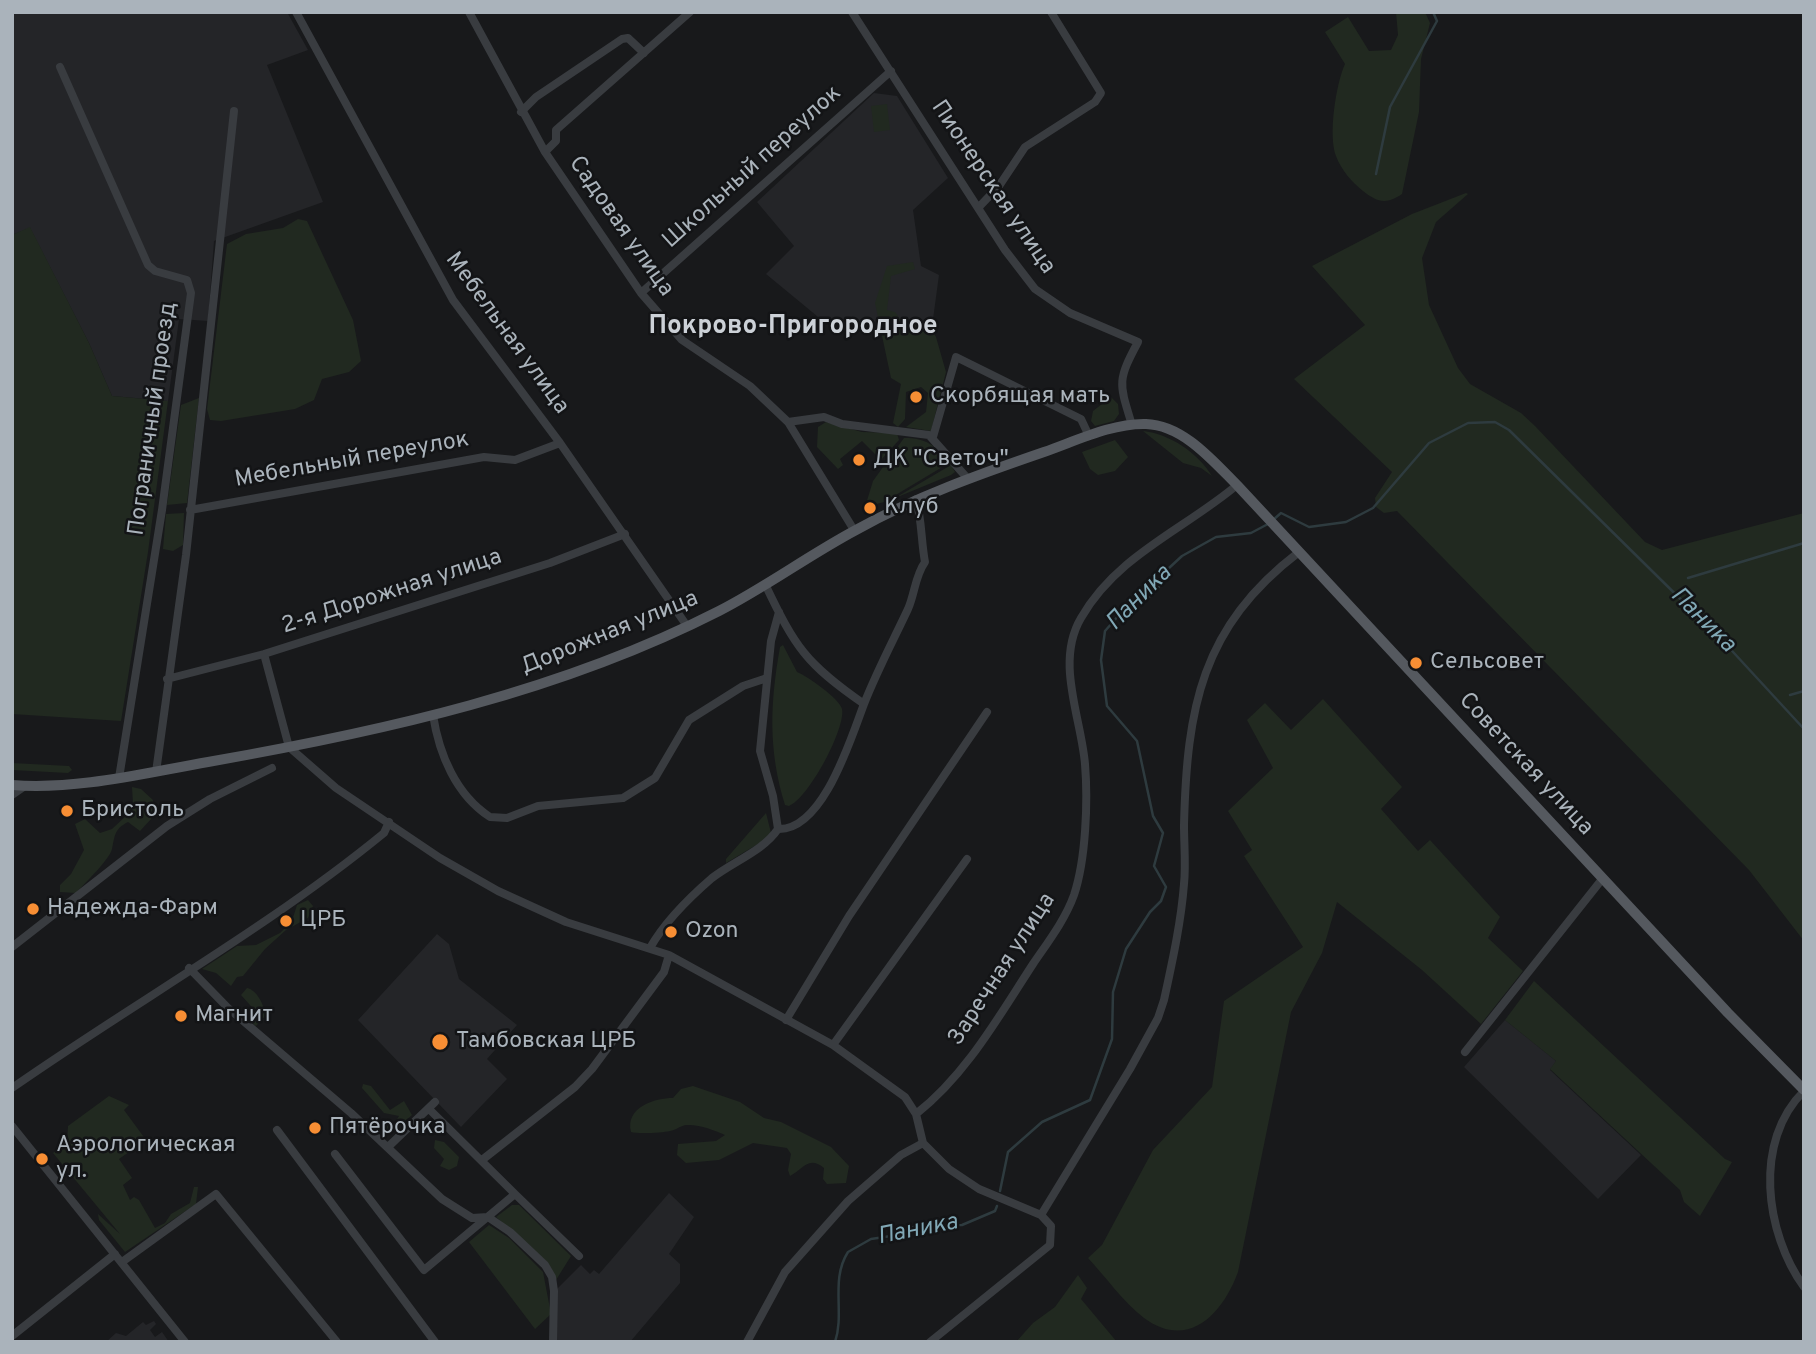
<!DOCTYPE html>
<meta charset="utf-8">
<style>
body{margin:0}
#map{position:relative;width:1816px;height:1354px;overflow:hidden;background:#18191b;font-family:Overpass,sans-serif}
canvas{display:block}
.frame{position:absolute;inset:0;border:14px solid #aab3bb;pointer-events:none}
</style>
<div id="map">
<canvas width="1816" height="1354"></canvas>
<div class="frame"></div>
</div>
<script>
const g = document.querySelector('canvas').getContext('2d');
g.lineJoin = 'round';
function paint(path, color) { g.fillStyle = color; g.fill(path, 'evenodd'); }
function strokePath(path, color, width, dash) { g.strokeStyle = color; g.lineWidth = width; g.lineCap = dash ? 'butt' : 'round'; g.setLineDash(dash || []); g.stroke(path); }
function label(font, color, halo, rows, align = 'center') {
  g.font = font + ' Overpass,sans-serif'; g.lineWidth = 5; g.setLineDash([]); g.textBaseline = 'middle'; g.strokeStyle = halo; g.fillStyle = color; for (const [text, x, y, turn = 0] of rows) {
    g.save(); g.translate(x, y); g.rotate((+turn || 0) * Math.PI / 180); g.textAlign = isNaN(turn) ? turn : align; if (halo) g.strokeText(text, 0, 0); g.fillText(text, 0, 0); g.restore();
  }
}
const built = new Path2D(`
 M 12,12 L 287,12 L 308,50 L 267,65 L 323,202 L 214,241 L 208,321 L 179,319 L 168,401 L 112,396 L 89,343 L 30,228 L 12,235 Z
 M 874,93 L 897,96 L 948,178 L 913,210 L 921,266 L 939,275 L 931,334 L 823,321 L 766,274 L 794,246 L 757,202 Z
 M 437,934 L 449,944 L 459,979 L 517,1025 L 487,1059 L 507,1079 L 461,1127 L 358,1020 Z
 M 1505,1020 L 1556,1061 L 1550,1070 L 1641,1155 L 1598,1199 L 1464,1067 Z
 M 669,1193 L 694,1217 L 669,1254 L 680,1264 L 680,1283 L 630,1342 L 549,1342 L 556,1290 L 581,1265 L 590,1274 L 594,1270 L 599,1274 Z
 M 154,1321 L 156,1324 L 150,1330 L 155,1337 L 162,1332 L 169,1342 L 106,1342 L 116,1333 L 126,1336 L 143,1322 L 146,1325 Z`);
const green = new Path2D(`
 M 1396,12 L 1425,12 L 1430,23 L 1421,59 L 1419,112 L 1402,194 C 1386,205 1377,202 1363,191 C 1352,182 1341,170 1336,156 C 1328,135 1336,84 1345,64 L 1325,32 L 1348,17 L 1369,51 L 1391,50 L 1398,35 Z
 M 887,104 L 890,130 L 874,132 L 871,106 Z
 M 1466,193 L 1468,194 L 1436,222 L 1422,258 L 1429,305 L 1458,368 L 1470,384 L 1521,413 L 1535,426 L 1645,542 L 1662,550 L 1804,513 L 1804,941 L 1749,870 L 1397,511 L 1384,513 L 1376,507 L 1375,498 L 1392,472 L 1294,379 L 1365,325 L 1312,266 L 1412,214 Z
 M 298,219 L 307,221 L 353,320 L 361,361 L 349,372 L 322,379 L 314,400 L 295,409 L 221,421 L 210,420 L 207,409 L 227,244 L 246,234 L 283,228 Z
 M 30,227 L 89,343 L 112,396 L 168,401 L 148,552 L 121,721 L 12,714 L 12,235 Z
 M 913,262 L 915,269 L 891,276 L 887,310 L 895,312 L 903,323 L 927,322 L 936,337 L 946,372 L 931,431 L 906,427 L 926,412 L 928,393 L 921,387 L 906,392 L 905,419 L 898,427 L 893,423 L 901,384 L 891,378 L 875,303 L 887,266 Z
 M 1111,397 L 1118,404 L 1119,414 L 1114,421 L 1095,426 L 1091,421 L 1093,411 Z
 M 199,398 L 187,503 L 167,505 L 181,405 Z
 M 826,422 L 862,432 L 897,433 L 899,440 L 881,460 L 862,441 L 840,459 L 843,465 L 838,469 L 817,447 L 818,427 Z
 M 1143,431 C 1170,434 1198,453 1212,476 L 1201,468 L 1183,463 Z
 M 904,438 C 927,438 934,445 949,463 L 884,502 L 865,507 L 873,481 Z
 M 1115,440 L 1128,457 L 1115,471 L 1098,475 L 1090,469 L 1082,452 Z
 M 951,465 L 955,472 L 951,475 L 895,498 Z
 M 184,513 L 183,545 L 173,551 L 163,549 L 166,514 Z
 M 783,645 L 797,672 C 807,676 840,699 842,709 C 846,728 809,798 789,806 L 785,805 C 768,750 770,703 780,647 Z
 M 1323,699 L 1402,787 L 1381,809 L 1418,851 L 1430,840 L 1500,917 L 1488,938 L 1523,971 L 1481,1024 L 1422,970 L 1337,902 L 1322,953 L 1291,1012 L 1238,1272 C 1223,1313 1189,1351 1144,1318 C 1123,1302 1106,1277 1088,1258 L 1102,1245 L 1153,1150 L 1212,1087 L 1224,1001 L 1303,947 L 1244,856 L 1252,850 L 1228,811 L 1273,768 L 1247,720 L 1265,703 L 1291,730 Z
 M 12,763 L 69,766 L 72,770 L 68,773 L 12,770 Z
 M 132,787 L 141,789 L 153,800 L 152,818 L 140,831 L 128,822 C 114,829 115,836 112,849 C 110,859 84,884 76,893 L 60,892 L 60,885 L 71,874 L 84,850 L 75,824 L 85,819 L 100,833 L 112,829 L 127,815 L 127,809 L 133,804 Z
 M 766,813 L 771,833 L 763,841 L 726,863 L 726,859 Z
 M 308,900 L 313,906 L 308,918 L 286,930 L 265,949 L 243,976 L 237,977 L 231,986 L 216,973 L 202,969 L 237,946 L 256,945 L 280,933 L 292,921 L 297,905 Z
 M 1534,981 L 1725,1159 L 1732,1162 L 1700,1216 L 1684,1202 L 1680,1190 L 1550,1069 L 1556,1061 L 1505,1020 Z
 M 247,988 C 257,990 265,1006 265,1016 L 256,1026 L 253,1024 L 258,1014 L 241,995 Z
 M 363,1084 L 371,1086 L 390,1110 L 404,1101 L 412,1115 L 393,1132 L 388,1133 L 379,1127 L 380,1125 L 393,1126 L 399,1116 L 384,1113 L 362,1088 Z
 M 693,1086 L 740,1102 L 764,1118 L 781,1122 L 831,1147 L 849,1166 L 846,1183 L 827,1184 L 823,1179 L 824,1168 C 808,1155 803,1170 790,1176 L 788,1170 L 791,1154 L 787,1148 L 753,1143 L 719,1160 L 686,1163 L 677,1155 L 678,1144 L 716,1141 L 725,1135 C 714,1130 699,1124 686,1125 C 680,1126 676,1130 670,1131 C 662,1133 637,1134 631,1132 C 625,1107 655,1098 673,1098 L 681,1089 Z
 M 109,1096 L 129,1105 L 124,1110 L 146,1140 L 119,1159 L 132,1178 L 123,1185 L 130,1200 L 134,1197 L 139,1200 L 155,1228 L 165,1223 L 171,1214 L 190,1203 L 194,1187 L 198,1187 L 196,1204 L 125,1252 L 99,1220 L 98,1214 L 120,1234 L 53,1153 L 67,1143 L 68,1126 Z
 M 435,1140 L 444,1142 L 459,1157 L 457,1166 L 449,1170 L 440,1166 L 444,1159 L 434,1148 Z
 M 512,1205 L 519,1205 L 571,1256 L 556,1280 L 546,1261 L 496,1217 Z
 M 489,1225 L 509,1238 L 543,1272 L 551,1314 L 535,1329 L 469,1242 Z
 M 1078,1275 L 1087,1288 L 1081,1299 L 1117,1342 L 1016,1342 L 1033,1323 L 1055,1307 Z`);
const stream = new Path2D(`
 M 1376,174 L 1390,107 L 1437,21 L 1433,12
 M 1273,520 L 1281,513 L 1309,527 L 1346,522 L 1373,508 L 1429,443 L 1468,423 L 1495,422 L 1509,430 L 1722,640 L 1804,729
 M 1688,578 L 1804,543
 M 1790,695 L 1804,691
 M 1000,1191 L 1008,1152 L 1042,1122 L 1090,1100 L 1112,1039 L 1113,992 L 1126,949 L 1150,912 L 1161,901 L 1166,887 L 1154,866 L 1163,833 L 1153,816 L 1137,741 L 1107,706 L 1101,660 L 1105,631 L 1127,606 L 1150,596 L 1157,590 L 1169,568 L 1182,556 L 1216,537 L 1251,533 L 1268,524
 M 835,1342 C 845,1313 830,1280 848,1252 L 871,1239 L 891,1236 L 916,1226 L 962,1225 L 995,1211 L 997,1206`);
const minor = new Path2D(`
 M 296,12 L 453,300 L 560,443 L 687,626
 M 469,12 L 545,152 L 641,293 L 682,340 L 750,386 L 788,422 L 854,530
 M 852,12 L 1005,250 L 1035,289 L 1070,313 L 1138,342 C 1117,381 1119,383 1132,425
 M 60,67 L 148,265 L 155,271 L 187,280 L 191,293 L 162,510 L 119,778
 M 521,112 L 536,97 L 622,39 L 628,38 L 644,53
 M 545,152 L 556,141 L 556,130 L 690,12
 M 978,208 L 999,186 L 1025,147 L 1095,102 L 1101,93 L 1051,12
 M 641,293 L 891,71
 M 788,422 L 824,417 L 842,424 L 929,435 L 968,479
 M 933,437 L 956,357 L 1081,419 L 1089,436
 M 190,510 L 484,457 L 515,460 L 560,443
 M 264,654 L 289,747 L 336,788 L 440,858 L 498,891 L 566,922 L 669,955 L 833,1045 L 905,1097 L 916,1114 L 923,1143 L 949,1169 L 979,1189 L 1041,1215 L 1051,1226 L 1050,1245 L 930,1342
 M 167,679 L 264,654 L 550,563 L 625,534
 M 864,704 C 877,671 893,641 908,609 C 915,593 915,576 925,562 C 921,541 922,520 916,499
 M 433,715 C 439,754 456,795 490,817 L 507,818 L 538,806 L 623,798 L 655,778 L 689,720 L 743,686 L 767,678
 M 156,772 L 186,555 L 234,111
 M 12,795 L 25,786
 M 778,829 L 773,796 L 760,751 L 771,641 L 779,612
 M 12,947 L 167,826 L 210,799 L 272,768
 M 650,948 C 664,923 690,897 712,878 C 734,861 763,851 778,829 C 823,831 851,738 864,704 C 806,664 795,647 765,584
 M 189,968 L 228,1008 L 351,1113 L 442,1199 L 472,1218 L 488,1217 L 510,1232 L 545,1265 L 552,1277 L 554,1291 L 553,1342
 M 786,1020 L 849,916 L 987,712
 M 833,1045 L 967,859
 M 1465,1052 L 1603,878
 M 12,1088 C 135,1002 268,928 384,833 L 389,822
 M 1804,1091 C 1753,1141 1765,1233 1804,1287
 M 429,1109 L 515,1194
 M 916,1114 C 966,1075 999,1016 1033,964 C 1048,942 1065,920 1074,895 C 1086,859 1088,801 1085,764 C 1081,717 1055,662 1081,618 C 1117,555 1185,529 1237,485
 M 12,1126 L 185,1342
 M 277,1130 L 435,1342
 M 388,1147 L 435,1102
 M 335,1154 L 424,1270 L 515,1194 L 579,1256
 M 482,1160 L 575,1087 L 592,1069 L 664,972 L 669,955
 M 1041,1215 L 1130,1069 L 1158,1018 L 1164,1000 C 1172,963 1181,923 1184,884 C 1186,865 1184,845 1184,825 C 1187,708 1201,627 1299,552
 M 122,1262 L 216,1194 L 337,1342
 M 12,1336 L 115,1254
 M 747,1342 L 785,1272 L 848,1201 L 901,1155 L 923,1143`);
const major = new Path2D(`
 M 12,785 C 78,790 144,773 208,762 C 384,731 560,692 719,611 C 766,587 809,555 856,530 C 915,497 980,474 1044,452 C 1076,441 1112,423 1146,424 C 1183,425 1213,461 1237,485 L 1728,1013 L 1804,1090`);
const markers = [
 [916,397,7,"#f78e34"],
 [859,460,7,"#f78e34"],
 [870,508,7,"#f78e34"],
 [1416,663,7,"#f78e34"],
 [67,811,7,"#f78e34"],
 [33,909,7,"#f78e34"],
 [286,921,7,"#f78e34"],
 [671,932,7,"#f78e34"],
 [181,1016,7,"#f78e34"],
 [440,1042,9,"#f78e34"],
 [315,1128,7,"#f78e34"],
 [42,1159,7,"#f78e34"]
];
const streetNames = [
 ["Школьный переулок",753,168,-42],
 ["Пионерская улица",992,188,56],
 ["Садовая улица",620,227,55],
 ["Мебельная улица",506,334,54],
 ["Пограничный проезд",154,419,-82],
 ["Мебельный переулок",352,461,-10],
 ["2-я Дорожная улица",392,593,-18],
 ["Дорожная улица",610,634,-22],
 ["Советская улица",1525,765,47],
 ["Заречная улица",1003,970,-57]
];
const poiNames = [
 ["Скорбящая мать",930,397],
 ["ДК \"Светоч\"",873,460],
 ["Клуб",884,508],
 ["Сельсовет",1430,663],
 ["Бристоль",81,811],
 ["Надежда-Фарм",47,909],
 ["ЦРБ",300,921],
 ["Ozon",685,932],
 ["Магнит",195,1016],
 ["Тамбовская ЦРБ",456,1042],
 ["Пятёрочка",329,1128],
 ["Аэрологическая",56,1146],
 ["ул.",56,1172]
];
const waterNames = [
 ["Паника",1140,599,-45],
 ["Паника",1702,621,45],
 ["Паника",918,1231,-11]
];
const quarterNames = [
 ["Покрово-Пригородное",793,328]
];
paint(built, '#242528');
paint(green, '#212920');
strokePath(stream, '#2e3b3f', 2.5);
strokePath(minor, '#393c40', 8);
strokePath(major, '#55595f', 10);
for (const [x, y, r, color] of markers) { const dot = new Path2D(); dot.arc(x, y, r, 0, 2 * Math.PI); g.fillStyle = color; g.fill(dot); strokePath(dot, '#131416', 2.5); }
label('23px', '#aab3bb', '#131416', streetNames);
label('23px', '#aab3bb', '#131416', poiNames, 'left');
label('italic 24px', '#81a8b6', '#131416', waterNames);
label('bold 26px', '#ccd1d7', '#131416', quarterNames);
</script>
